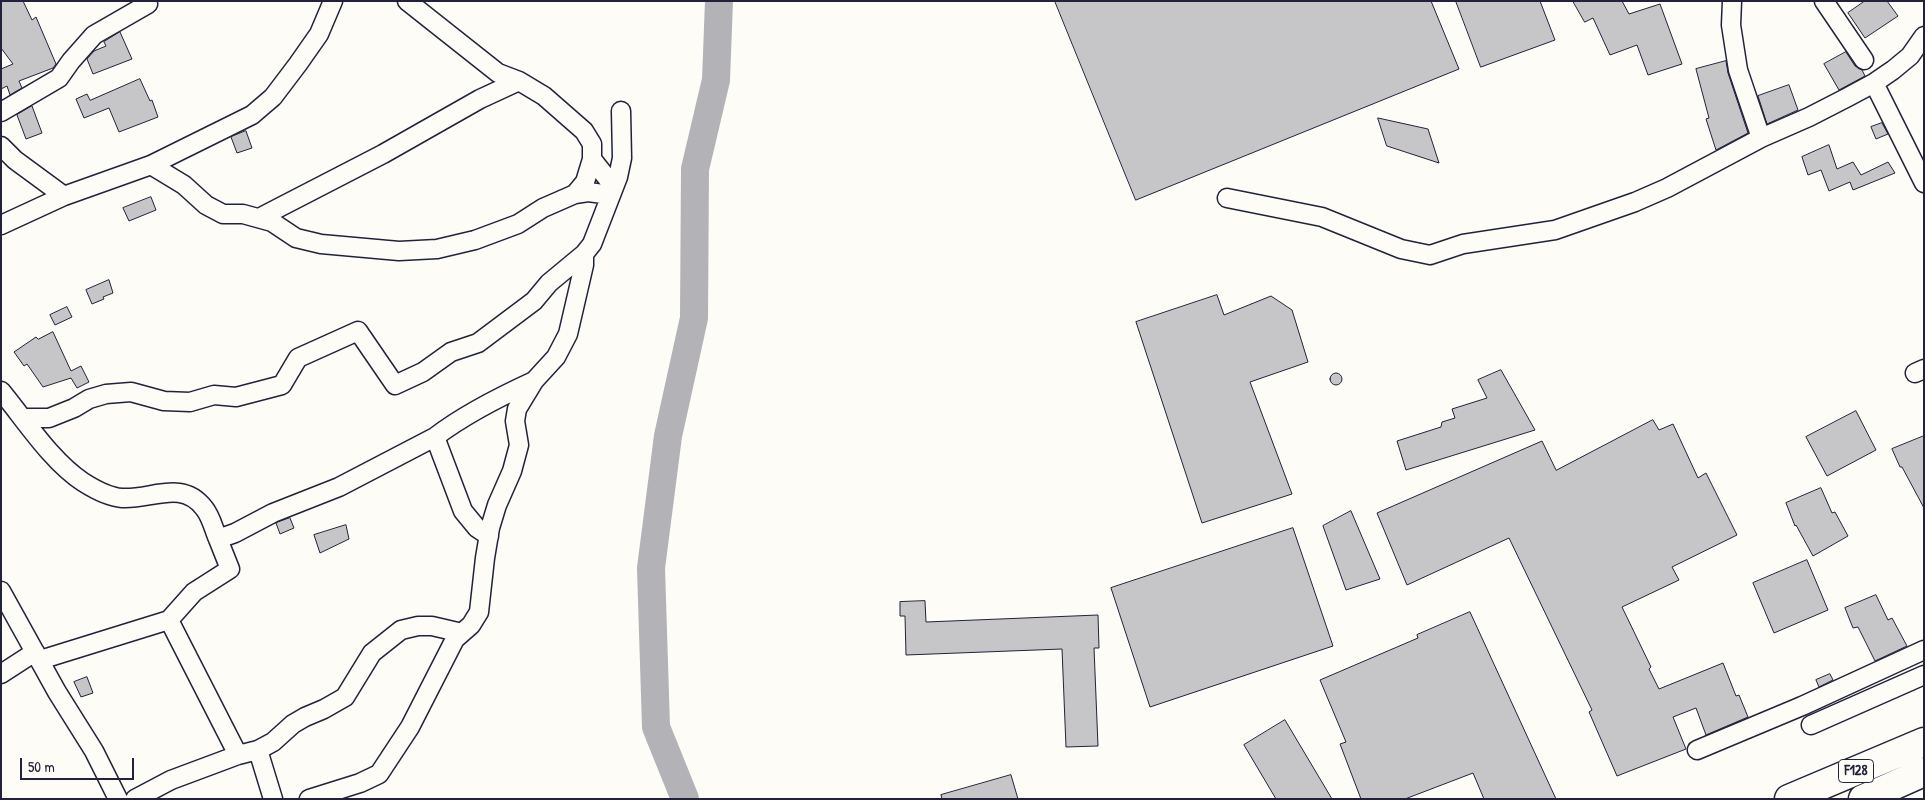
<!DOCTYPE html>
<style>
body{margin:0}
#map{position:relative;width:1925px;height:800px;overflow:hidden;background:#fdfcf7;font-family:"Patrick Hand",sans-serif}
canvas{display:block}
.frame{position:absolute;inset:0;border:2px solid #22223b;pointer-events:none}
.scale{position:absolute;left:20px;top:758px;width:114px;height:22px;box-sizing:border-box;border:2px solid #22223b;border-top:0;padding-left:6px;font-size:15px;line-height:18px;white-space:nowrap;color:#22223b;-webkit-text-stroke:4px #fdfcf7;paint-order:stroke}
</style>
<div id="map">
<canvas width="1925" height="800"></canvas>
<div class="frame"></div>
<div class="scale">50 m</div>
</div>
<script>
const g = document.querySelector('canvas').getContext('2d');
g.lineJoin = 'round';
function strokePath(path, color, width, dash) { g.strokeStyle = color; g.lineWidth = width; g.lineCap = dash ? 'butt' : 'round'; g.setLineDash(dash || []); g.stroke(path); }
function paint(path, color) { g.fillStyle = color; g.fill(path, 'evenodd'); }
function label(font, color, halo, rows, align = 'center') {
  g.font = font + ' "Patrick Hand",sans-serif'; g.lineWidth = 4.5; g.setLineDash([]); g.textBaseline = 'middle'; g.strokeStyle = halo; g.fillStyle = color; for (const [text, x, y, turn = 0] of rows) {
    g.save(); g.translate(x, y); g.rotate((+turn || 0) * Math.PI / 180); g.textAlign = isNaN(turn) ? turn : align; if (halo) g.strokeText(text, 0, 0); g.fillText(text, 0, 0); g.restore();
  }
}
const river = new Path2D(`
 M 685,799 L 656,727 L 651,568 L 668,436 L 694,318 L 695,169 L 716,80 L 719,1`);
const building = new Path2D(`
 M 1,1 L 23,1 L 32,20 L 36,17 L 56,64 L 53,68 L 19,81 L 22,88 L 10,95 L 7,86 L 1,89 L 1,69 L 13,64 L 1,48 Z
 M 1055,1 L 1431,1 L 1459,69 L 1136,200 Z
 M 1456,1 L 1540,1 L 1555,40 L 1481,67 Z
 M 1573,1 L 1622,1 L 1629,14 L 1660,4 L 1682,64 L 1648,75 L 1637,45 L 1610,55 L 1593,18 L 1585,22 Z
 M 1865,1 L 1887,1 L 1898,16 L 1865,38 L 1848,13 Z
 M 120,32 L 132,59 L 93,74 L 87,59 L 94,51 L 106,46 L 104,42 Z
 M 1846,52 L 1855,66 L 1862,70 L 1865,76 L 1839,90 L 1824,64 Z
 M 1726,61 L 1728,73 L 1748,133 L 1716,150 L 1706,119 L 1709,118 L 1696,69 Z
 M 140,79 L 150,101 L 152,100 L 158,117 L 119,132 L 109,108 L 84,118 L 76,99 L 87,94 L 90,100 Z
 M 1789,85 L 1798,110 L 1767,124 L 1758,96 Z
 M 32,106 L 42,133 L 26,139 L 17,115 Z
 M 1378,118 L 1428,129 L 1439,163 L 1387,146 Z
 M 1882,123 L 1888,134 L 1876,139 L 1871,127 Z
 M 246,131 L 252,148 L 237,153 L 231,137 Z
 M 1829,145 L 1837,169 L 1853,162 L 1861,175 L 1888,162 L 1895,173 L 1853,190 L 1850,182 L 1829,191 L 1821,170 L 1808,175 L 1802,157 Z
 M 151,197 L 156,210 L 129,221 L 123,208 Z
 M 109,280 L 113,293 L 103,297 L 104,299 L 92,304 L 86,290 Z
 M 1217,295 L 1224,315 L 1271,296 L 1292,310 L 1308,362 L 1250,382 L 1292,494 L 1202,523 L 1136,322 Z
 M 67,307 L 72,317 L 55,325 L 50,315 Z
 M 53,332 L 71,371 L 81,366 L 89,382 L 77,388 L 71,378 L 43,387 L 27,364 L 24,366 L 14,352 L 36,337 L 38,339 Z
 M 1501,370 L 1535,430 L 1406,470 L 1397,441 L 1441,427 L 1442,422 L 1455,418 L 1452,409 L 1487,398 L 1478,380 Z
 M1330 379a6 6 0 1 1 12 0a6 6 0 1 1-12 0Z
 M 1856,411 L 1876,450 L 1827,476 L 1806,437 Z
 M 1653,420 L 1659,430 L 1673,424 L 1698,478 L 1706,473 L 1737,535 L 1672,567 L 1679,580 L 1622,607 L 1651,667 L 1649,669 L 1659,689 L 1723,663 L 1736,696 L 1739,695 L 1748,717 L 1706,735 L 1696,708 L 1673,717 L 1686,749 L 1617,776 L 1589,712 L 1592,710 L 1509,538 L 1407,585 L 1377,513 L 1542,441 L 1556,470 Z
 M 1924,436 L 1924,508 L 1902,467 L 1900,467 L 1892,449 Z
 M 1821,488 L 1832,513 L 1835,512 L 1848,536 L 1813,556 L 1796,525 L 1795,526 L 1786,503 Z
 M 1351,511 L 1380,579 L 1346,590 L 1323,526 Z
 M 290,518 L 294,528 L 280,534 L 276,523 Z
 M 346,525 L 349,539 L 320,553 L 314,535 Z
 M 1293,528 L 1333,646 L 1150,707 L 1111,588 Z
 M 1807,560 L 1828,610 L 1774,633 L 1753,583 Z
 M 1876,595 L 1888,620 L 1892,618 L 1907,646 L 1875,661 L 1858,627 L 1853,628 L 1845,608 Z
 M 925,601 L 926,622 L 1098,615 L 1099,648 L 1094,648 L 1098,746 L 1066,747 L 1062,649 L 906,655 L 905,616 L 900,616 L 900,602 Z
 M 1470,612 L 1556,799 L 1484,799 L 1473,773 L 1405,799 L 1361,799 L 1340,744 L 1346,742 L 1320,680 L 1418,638 L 1417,635 Z
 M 1830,674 L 1833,680 L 1819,687 L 1816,680 Z
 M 87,677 L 93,693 L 81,697 L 74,682 Z
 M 1285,720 L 1332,799 L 1276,799 L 1244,745 Z
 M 1011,775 L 1018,799 L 942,799 L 941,795 Z`);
const street = new Path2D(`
 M 407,1 L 498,73 L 519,81 L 544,96 L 584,131 L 592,144 L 592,159 L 585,182 L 575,194
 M 1732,1 L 1731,25 L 1738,70 L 1761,138
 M 1824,1 L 1864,60
 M 1874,83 L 1924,183
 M 1,112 L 59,78 L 71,61 L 94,35 L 148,4
 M 1,146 L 15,160 L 64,196
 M 592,159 L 614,187
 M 151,165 L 184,185 L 206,205 L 223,214 L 243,214 L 272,222 L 296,238 L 321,244 L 399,251 L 437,249 L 475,240 L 518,224 L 543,208 L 575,194 L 588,192 L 611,195
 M 1227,198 L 1322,217 L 1401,249 L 1430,255 L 1463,244 L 1555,230 L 1635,202 L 1667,188 L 1761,138 L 1809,117 L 1848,97 L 1874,83 L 1893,70 L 1910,56 L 1924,36
 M 259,218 L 383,154 L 480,99 L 519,81
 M 1,225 L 64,196 L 151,165 L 252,115 L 273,97 L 298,64 L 319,34 L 333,1
 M 1915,373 L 1924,369
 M 1,391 C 25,420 52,462 83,482 C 94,489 108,497 122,498 C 151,500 182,479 204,508 C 211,516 214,530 218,539
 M 24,418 L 49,418 L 74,408 L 89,399 L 106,394 L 131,392 L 164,401 L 190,402 L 214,395 L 236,397 L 282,385 L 298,358 L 358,331 L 395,385 L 423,372 L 451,352 L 478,343 L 534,301 L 549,283 L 584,254 L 592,244 L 618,177 L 622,158 L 621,111
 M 435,437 L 463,511 L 477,528 L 489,536
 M 1,591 L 57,692 L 94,751 L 118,799
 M 169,620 L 238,755
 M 40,660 L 169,620 L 194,592 L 230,569 L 218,539 L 235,533 L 273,513 L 339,487 L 435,437 C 465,414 499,397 534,381
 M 1,674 L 35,652
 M 1811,725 L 1924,675
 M 258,750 L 273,799
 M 1697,750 L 1802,706 L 1924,650
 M 135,799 L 171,780 L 238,755 L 258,750 L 273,742 L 293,724 L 305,717 L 324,709 L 345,697 L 372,653 L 401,630 L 418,626 L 432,626 L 462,633
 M 309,799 L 360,783 L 379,774 L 410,727 L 455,639 L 471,625 L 479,612 L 485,558 L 490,528 L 497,505 L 512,471 L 519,445 L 515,421 L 517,409 L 534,381 L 556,357 L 568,334 L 584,265 L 584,254`);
const primary = new Path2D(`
 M 1789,799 L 1924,742
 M 1863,799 L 1924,772`);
const shields = [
 [1856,771,35]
];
const shieldNames = [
 ["F128",1856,771]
];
strokePath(river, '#b2b2b7', 28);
paint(building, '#c6c6c8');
strokePath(building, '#22223b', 1);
strokePath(street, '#22223b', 21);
strokePath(primary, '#22223b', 31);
strokePath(street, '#fdfcf7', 18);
strokePath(primary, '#fdfcf7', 28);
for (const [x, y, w] of shields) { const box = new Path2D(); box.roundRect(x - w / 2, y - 11.5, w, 23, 4); g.fillStyle = '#fdfcf7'; g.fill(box); strokePath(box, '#22223b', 1); }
label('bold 14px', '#22223b', null, shieldNames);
</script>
